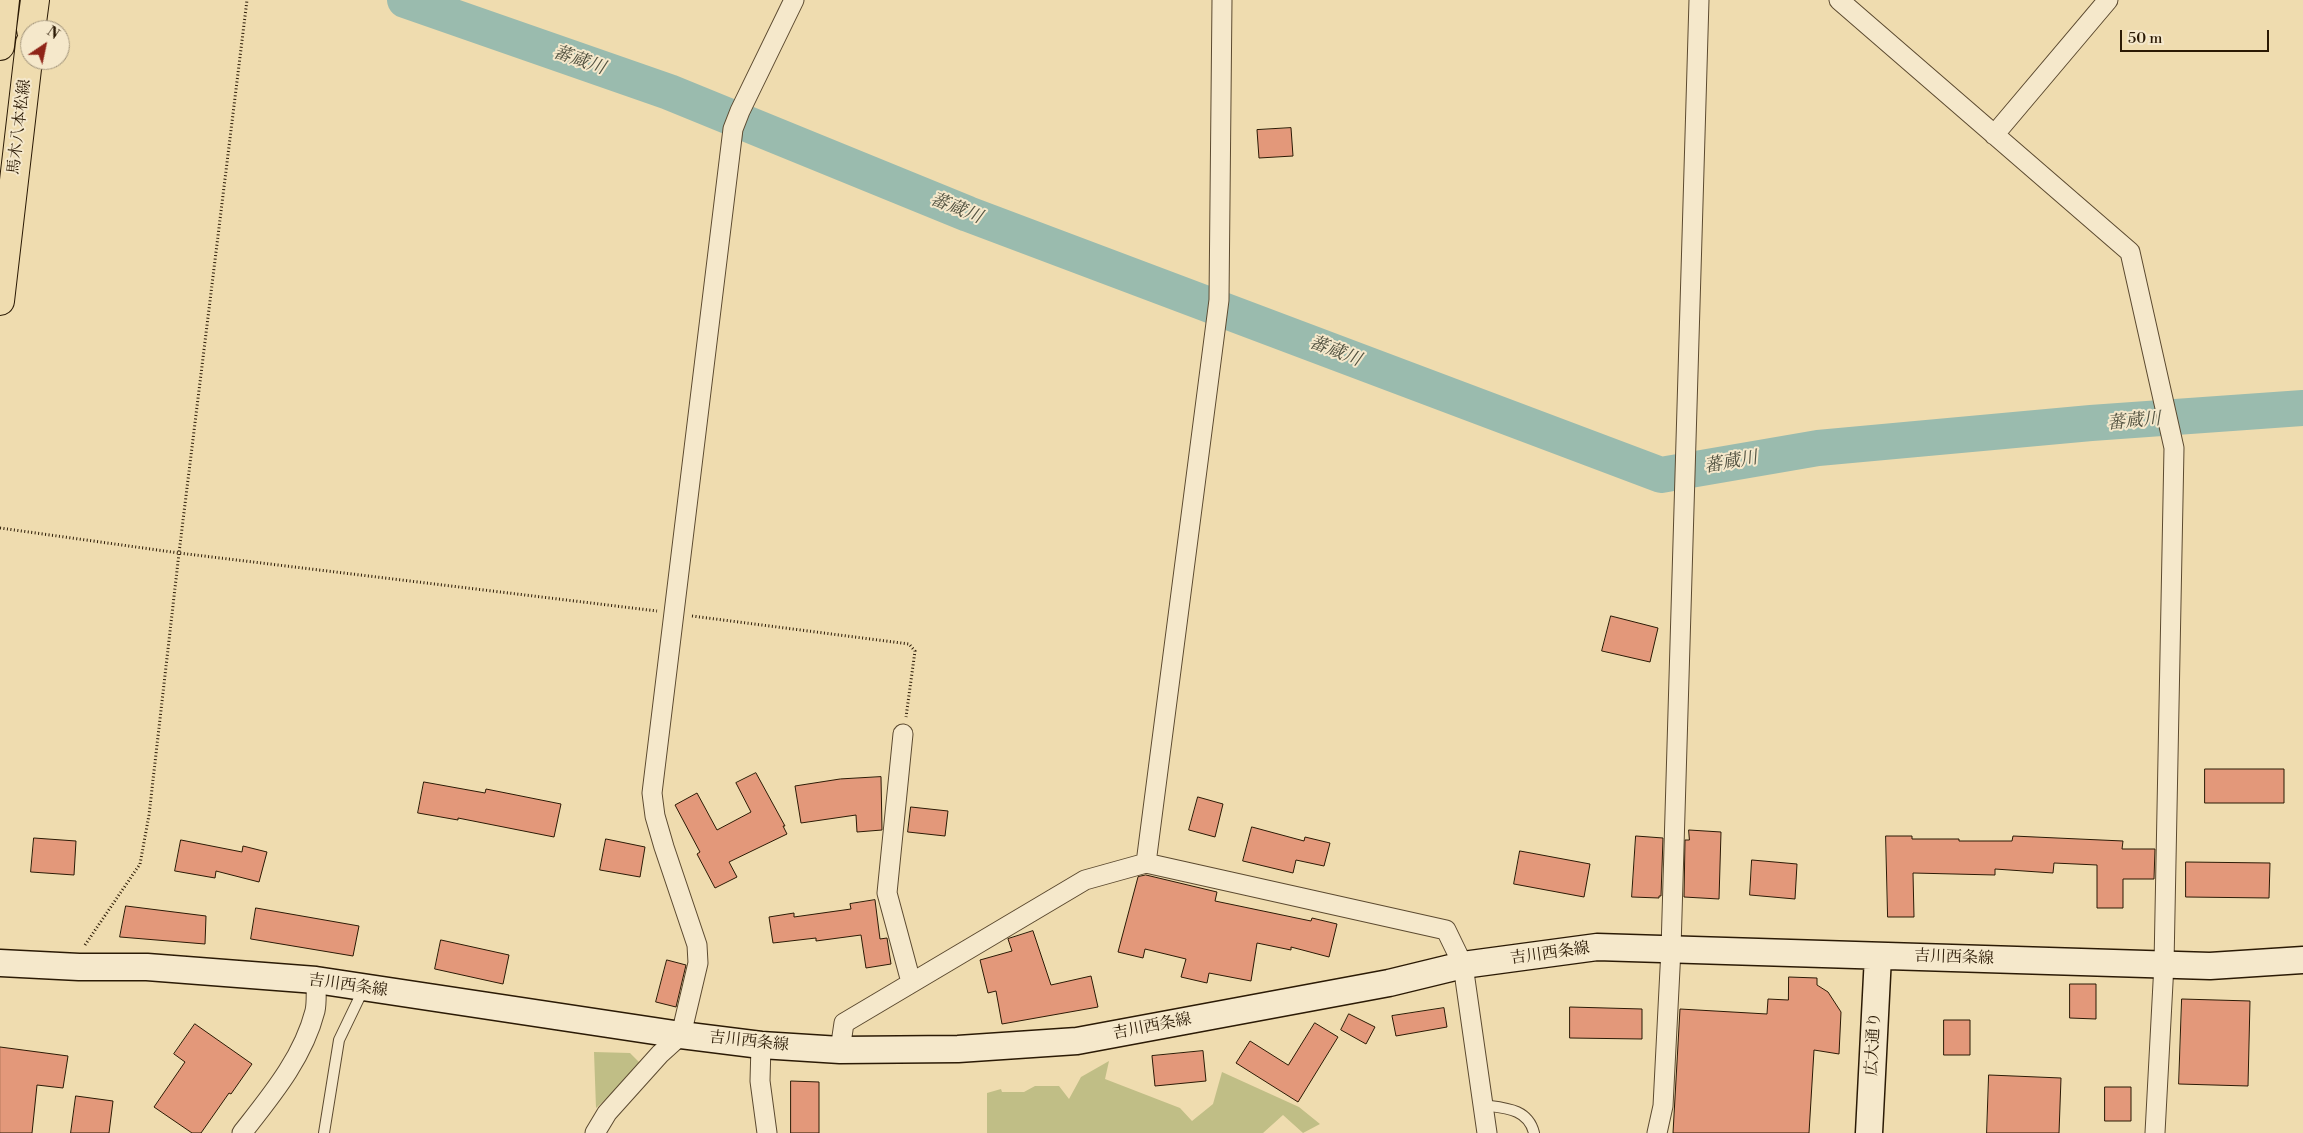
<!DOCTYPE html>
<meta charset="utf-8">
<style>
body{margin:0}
#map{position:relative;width:2303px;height:1133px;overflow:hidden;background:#efdcaf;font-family:"Libre Bodoni",serif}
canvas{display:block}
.north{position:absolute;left:20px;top:20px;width:50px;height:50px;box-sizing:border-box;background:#f5e8cb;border:1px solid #a4967c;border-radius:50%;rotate:34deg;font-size:14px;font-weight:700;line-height:20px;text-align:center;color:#2b1a05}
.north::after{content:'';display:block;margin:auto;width:18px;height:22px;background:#8f2418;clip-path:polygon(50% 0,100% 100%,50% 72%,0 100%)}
.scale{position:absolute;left:2120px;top:30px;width:149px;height:22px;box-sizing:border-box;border:2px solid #2b1a05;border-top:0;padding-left:6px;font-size:15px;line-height:18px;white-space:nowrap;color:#2b1a05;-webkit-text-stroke:4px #f5e8cb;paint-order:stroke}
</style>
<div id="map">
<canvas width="2303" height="1133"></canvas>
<div class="north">N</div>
<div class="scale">50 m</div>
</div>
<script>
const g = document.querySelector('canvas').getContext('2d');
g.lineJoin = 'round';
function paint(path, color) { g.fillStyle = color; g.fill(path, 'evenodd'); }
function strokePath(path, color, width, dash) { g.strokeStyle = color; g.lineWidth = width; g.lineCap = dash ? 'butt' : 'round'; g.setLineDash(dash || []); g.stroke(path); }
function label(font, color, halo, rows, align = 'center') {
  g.font = font + ' "Libre Bodoni","Noto Serif JP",serif'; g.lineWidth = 4; g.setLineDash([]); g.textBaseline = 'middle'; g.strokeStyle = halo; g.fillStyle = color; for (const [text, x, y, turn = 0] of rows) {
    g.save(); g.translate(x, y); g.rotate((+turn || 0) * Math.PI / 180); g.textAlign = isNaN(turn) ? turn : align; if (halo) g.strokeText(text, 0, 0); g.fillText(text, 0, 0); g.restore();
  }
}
const green = new Path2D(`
 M 594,1052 L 630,1053 L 642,1065 L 596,1108 Z
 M 1109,1061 L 1105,1079 L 1180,1108 L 1192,1121 L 1213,1104 L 1222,1072 L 1299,1107 L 1320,1124 L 1303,1133 L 1283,1115 L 1263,1133 L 987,1133 L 987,1093 L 1001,1089 L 1002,1092 L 1024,1092 L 1035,1086 L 1059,1086 L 1069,1099 L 1081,1077 Z`);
const river = new Path2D(`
 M 405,0 L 669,92 L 968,214 L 1661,475 L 1818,448 L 2091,423 L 2303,408`);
const building = new Path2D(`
 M 1291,128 L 1293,156 L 1259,158 L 1257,130 Z
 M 1611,616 L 1658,628 L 1650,662 L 1602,651 Z
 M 2205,769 L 2284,769 L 2284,803 L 2205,803 Z
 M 756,773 L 785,826 L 783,826 L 787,834 L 729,862 L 737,877 L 715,888 L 697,854 L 700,852 L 675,805 L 697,793 L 717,830 L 751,812 L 736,783 Z
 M 881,777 L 882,830 L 857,832 L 856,815 L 801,823 L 795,786 L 840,779 Z
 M 424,782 L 485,793 L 486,789 L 561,804 L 554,837 L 458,818 L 458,820 L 418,813 Z
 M 1198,797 L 1223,804 L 1215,837 L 1189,830 Z
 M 911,807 L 948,811 L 945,836 L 908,832 Z
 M 1252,827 L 1304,841 L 1305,837 L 1330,843 L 1324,866 L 1296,860 L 1293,873 L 1243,861 Z
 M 1689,830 L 1721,832 L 1719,899 L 1684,897 L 1685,840 L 1689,840 Z
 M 1636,836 L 1663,838 L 1661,896 L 1659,896 L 1659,898 L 1632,897 Z
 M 1886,836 L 1912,836 L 1912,839 L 1959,839 L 1959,841 L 2012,841 L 2013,836 L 2123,841 L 2122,849 L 2155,849 L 2154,879 L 2123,879 L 2123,908 L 2097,908 L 2097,865 L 2054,863 L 2053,873 L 1995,869 L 1995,875 L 1913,873 L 1914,917 L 1888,917 Z
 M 34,838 L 76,841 L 74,875 L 31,872 Z
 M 606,839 L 645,847 L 640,877 L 600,870 Z
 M 181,840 L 242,852 L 243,846 L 267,852 L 259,882 L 216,871 L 215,878 L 175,871 Z
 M 1520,851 L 1590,864 L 1584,897 L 1514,884 Z
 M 1752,860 L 1797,864 L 1795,899 L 1750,895 Z
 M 2186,862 L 2270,863 L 2269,898 L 2186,897 Z
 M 1146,875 L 1217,892 L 1215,901 L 1311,921 L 1312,918 L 1337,924 L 1329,957 L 1291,947 L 1291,950 L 1257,943 L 1251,981 L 1209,973 L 1207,983 L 1181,977 L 1186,959 L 1145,949 L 1143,958 L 1118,952 L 1138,877 Z
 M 875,900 L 880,939 L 887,938 L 891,964 L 866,968 L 861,935 L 816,941 L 816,938 L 773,943 L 769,917 L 794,913 L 794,917 L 851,909 L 850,904 Z
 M 126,906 L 206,916 L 205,944 L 120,937 Z
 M 256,908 L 359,926 L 353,956 L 251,939 Z
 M 1033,931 L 1051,985 L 1091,976 L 1098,1007 L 1002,1024 L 996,991 L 988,993 L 980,960 L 1012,951 L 1008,939 Z
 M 441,940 L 509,955 L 503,984 L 435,969 Z
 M 667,960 L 686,965 L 676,1007 L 656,1002 Z
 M 1789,977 L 1817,978 L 1817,985 L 1828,992 L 1841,1012 L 1839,1054 L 1814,1050 L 1809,1133 L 1673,1133 L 1680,1009 L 1767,1014 L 1768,999 L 1788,1000 Z
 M 2070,984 L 2096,984 L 2096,1019 L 2070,1018 Z
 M 2182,999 L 2250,1001 L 2248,1086 L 2179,1084 Z
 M 1570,1007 L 1642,1009 L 1642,1039 L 1570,1038 Z
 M 1444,1008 L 1447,1027 L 1396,1036 L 1392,1016 Z
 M 1349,1014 L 1375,1027 L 1366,1044 L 1341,1030 Z
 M 1944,1020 L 1970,1020 L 1970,1055 L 1944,1055 Z
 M 1315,1023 L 1338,1037 L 1298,1102 L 1236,1063 L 1250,1041 L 1288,1065 Z
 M 195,1024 L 252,1064 L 231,1094 L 229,1093 L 201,1133 L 192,1133 L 154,1107 L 185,1062 L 174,1054 Z
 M 0,1047 L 68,1056 L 63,1088 L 37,1085 L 32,1133 L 0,1133 Z
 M 1203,1051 L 1206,1081 L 1155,1086 L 1152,1056 Z
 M 1989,1075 L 2061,1078 L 2059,1133 L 1987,1133 Z
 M 791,1081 L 819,1082 L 819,1133 L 791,1133 Z
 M 2105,1087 L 2131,1087 L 2131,1121 L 2105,1121 Z
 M 76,1096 L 113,1101 L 109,1133 L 71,1133 Z`);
const path = new Path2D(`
 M 0,528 L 179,553 L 657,611
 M 692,616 L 909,644 L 915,651 L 906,717
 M 85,945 L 140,864 L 149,815 L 179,553 L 247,0`);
const lane = new Path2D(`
 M 1483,1105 C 1504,1108 1528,1108 1534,1133
 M 324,1133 L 339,1040 L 364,988`);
const street = new Path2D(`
 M 1839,0 L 2130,252 L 2174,448 L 2164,964 L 2155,1133
 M 1994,135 L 2108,0
 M 903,734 L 887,893 L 911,982
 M 1146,863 L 1219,300 L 1222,0
 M 761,1045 L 760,1081 L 767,1133
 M 840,1050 L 844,1023 L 1085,880 L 1146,863 L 1446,930 L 1463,965 L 1487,1133
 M 242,1133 C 271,1096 303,1058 315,1011 C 317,1002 316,990 316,980
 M 595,1133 L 607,1113 L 660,1054 L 681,1035 L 698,963 L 697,945 L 664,847 L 655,816 L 652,793 L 733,129 L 740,111 L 794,0
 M 1657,1133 L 1663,1106 L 1671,949 L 1699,0`);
const secondary = new Path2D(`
 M 0,963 L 79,967 L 147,967 L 316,980 L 681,1035 L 761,1045 L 840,1050 L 958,1049 L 1077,1041 L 1389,983 L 1463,965 L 1597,947 L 2210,966 L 2303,960
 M 1869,1133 L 1878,956`);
const primary = new Path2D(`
 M 31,30 L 35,0
 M 0,46 L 5,0
 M 0,301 L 30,43`);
const streetNames = [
 ["馬木八本松線",20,127,-83],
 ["吉川西条線",1550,954,-8],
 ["吉川西条線",1954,958,2],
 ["吉川西条線",348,986,8],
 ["吉川西条線",1152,1027,-11],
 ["吉川西条線",749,1042,6],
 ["広大通り",1874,1044,-87]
];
const waterNames = [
 ["蕃蔵川",579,61,19],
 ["蕃蔵川",956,209,22],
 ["蕃蔵川",1335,352,21],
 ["蕃蔵川",2134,422,-5],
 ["蕃蔵川",1731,463,-10]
];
paint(green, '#c0be86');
strokePath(river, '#9abbae', 36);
paint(building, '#e3987a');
strokePath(building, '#2b1a05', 1);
strokePath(lane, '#5c4a30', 12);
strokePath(street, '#5c4a30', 21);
strokePath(secondary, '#2b1a05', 29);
strokePath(primary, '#2b1a05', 30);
strokePath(path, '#2b1a05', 3, [1, 2.5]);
strokePath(lane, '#f5e8cb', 10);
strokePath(street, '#f5e8cb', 19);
strokePath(secondary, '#f5e8cb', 26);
strokePath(primary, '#efdcaf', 28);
label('16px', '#2b1a05', '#f5e8cb', streetNames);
label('italic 18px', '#525240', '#f5e8cb', waterNames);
</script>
